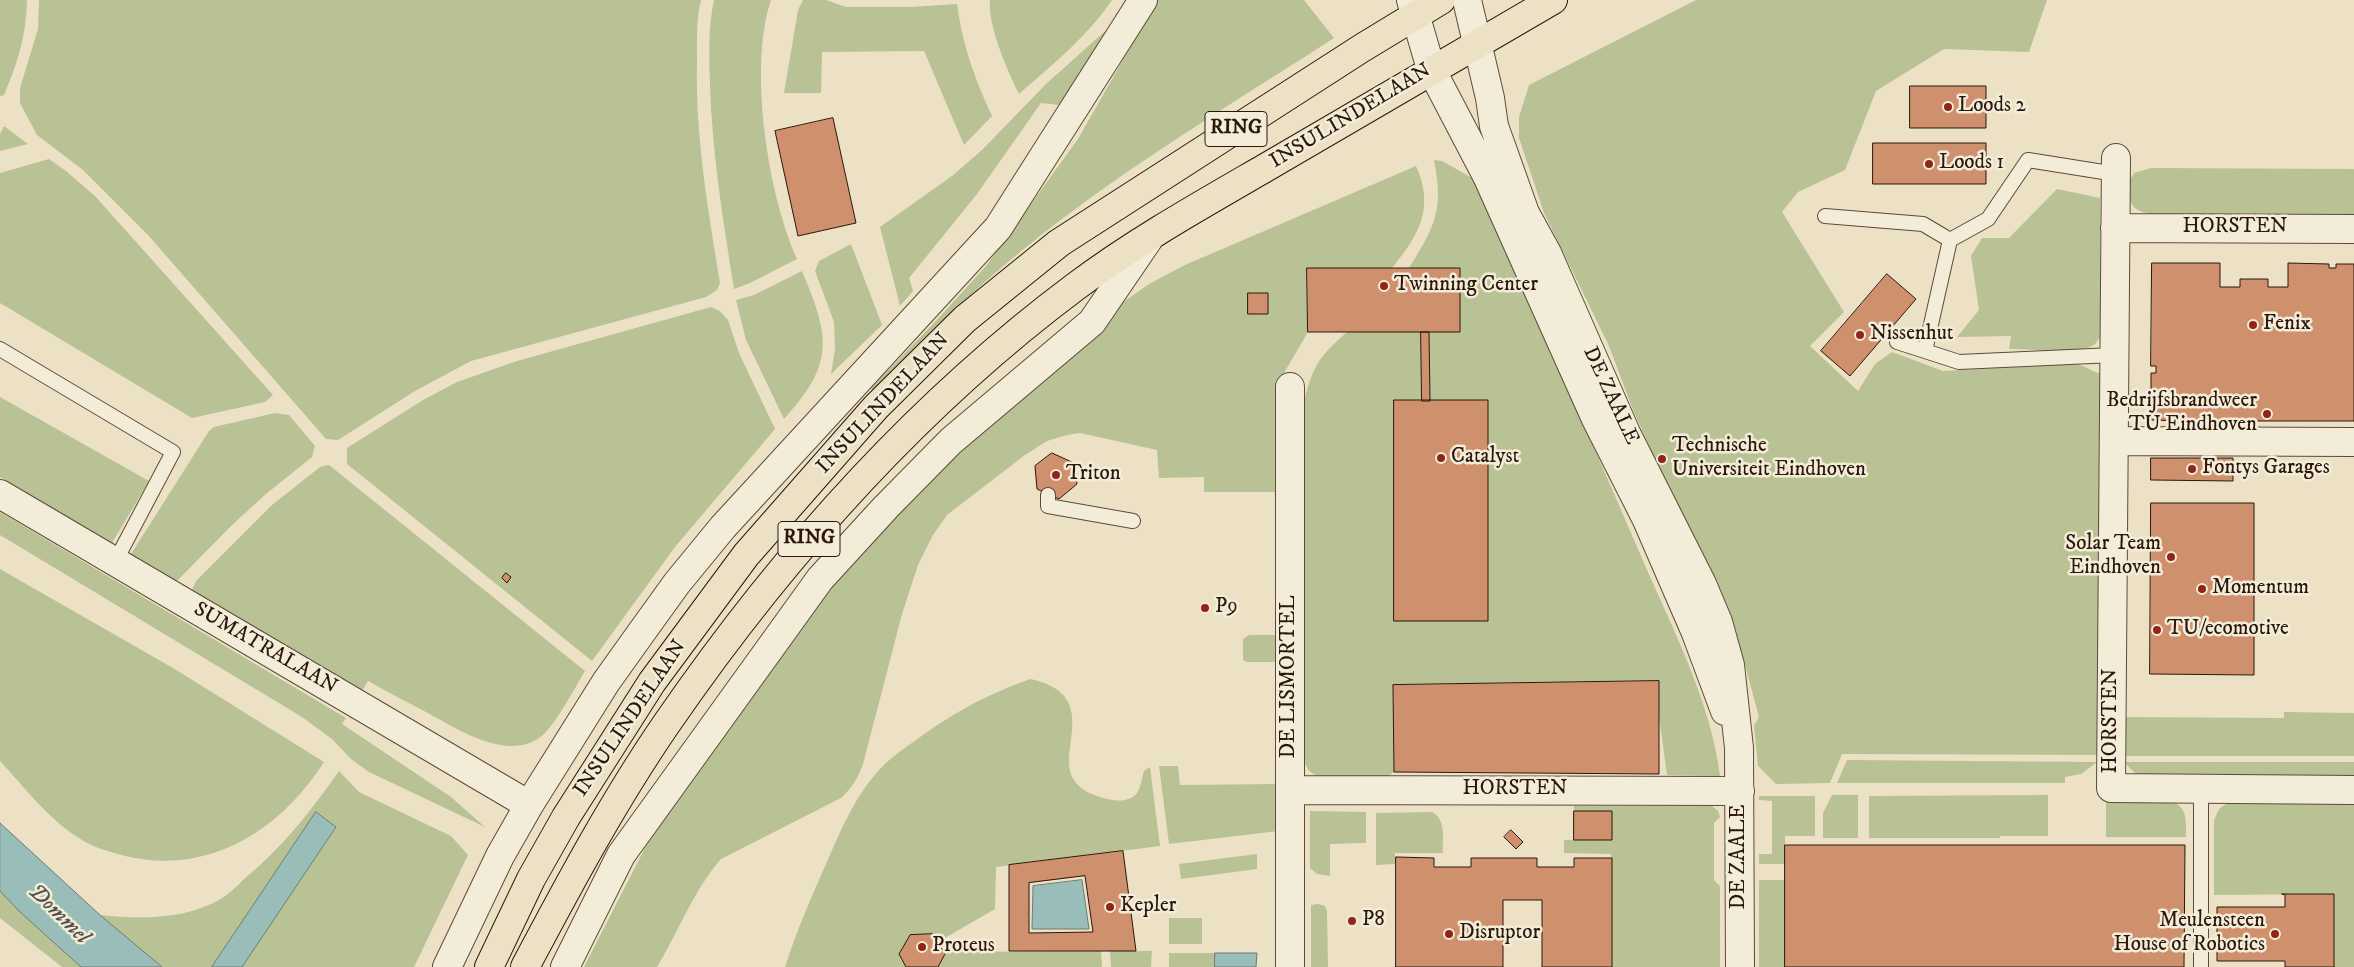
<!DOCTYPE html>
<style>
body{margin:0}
canvas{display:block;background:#ede1c5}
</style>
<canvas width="2354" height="967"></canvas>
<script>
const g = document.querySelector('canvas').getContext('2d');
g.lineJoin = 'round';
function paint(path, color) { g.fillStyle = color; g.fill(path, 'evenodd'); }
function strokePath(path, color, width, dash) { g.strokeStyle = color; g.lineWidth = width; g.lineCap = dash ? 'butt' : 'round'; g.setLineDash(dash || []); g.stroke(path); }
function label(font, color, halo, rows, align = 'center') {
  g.font = font + ' "IM FELL DW Pica",serif'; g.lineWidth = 5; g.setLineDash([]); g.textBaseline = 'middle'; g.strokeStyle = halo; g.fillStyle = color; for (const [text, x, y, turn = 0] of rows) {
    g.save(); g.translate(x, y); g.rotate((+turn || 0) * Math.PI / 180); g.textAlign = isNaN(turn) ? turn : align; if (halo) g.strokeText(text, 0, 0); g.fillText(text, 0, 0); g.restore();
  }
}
const green = new Path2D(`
 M 0,0 L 27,0 C 26,37 18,62 4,95 L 0,96 Z
 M 39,0 L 701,0 C 696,19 697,42 697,61 C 695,136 708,209 720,283 L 717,290 L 706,297 L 471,361 L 415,391 L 338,440 L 326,439 L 148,235 L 83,170 L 37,135 L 20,103 L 20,88 L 38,29 Z
 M 714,0 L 771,0 C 748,68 768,194 797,259 L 750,283 L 734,289 C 723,220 712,153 710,84 C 709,55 708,28 714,0 Z
 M 803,0 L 826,0 L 846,7 L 911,7 L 957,4 C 962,43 975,80 992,116 L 964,145 L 924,51 L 822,52 L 821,93 L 784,93 L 798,10 Z
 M 990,0 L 1112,0 C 1087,37 1052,65 1019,94 C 1008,72 987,24 990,0 Z
 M 1157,0 L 1304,0 L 1334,38 C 1221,111 1104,180 1001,268 C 956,306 916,350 874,392 L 871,388 L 935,322 L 986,266 L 1078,139 Z
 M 1696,0 L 2047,0 L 2029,52 L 1944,49 L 1876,91 L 1845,170 L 1798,192 L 1782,212 L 1844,312 L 1810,346 L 1858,391 L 1875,364 L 1892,352 L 1943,371 L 2078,364 L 2100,374 L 2098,755 L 1842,754 L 1830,783 L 1776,784 L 1758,766 L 1754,726 L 1759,717 L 1741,650 L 1633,410 L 1609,346 L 1544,213 L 1519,138 L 1519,117 L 1529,85 Z
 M 1104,32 L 1108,34 L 1068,106 L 1041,103 L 977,194 L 909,278 L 913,291 L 900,306 L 880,227 L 952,176 L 982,150 L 1046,84 Z
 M 4,126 L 28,144 L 0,151 L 0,134 Z
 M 49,159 L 66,171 L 95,196 L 273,395 L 265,402 L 192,418 L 0,303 L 0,173 Z
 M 1434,160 L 1442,161 L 1474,179 C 1531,307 1589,434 1644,563 C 1674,632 1710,700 1720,776 L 1667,775 L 1659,716 L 1659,681 L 1393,685 L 1394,772 L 1384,779 L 1322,779 L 1309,771 L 1302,758 L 1302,408 C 1313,368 1315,360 1347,332 L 1460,331 L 1460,268 L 1409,268 C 1435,226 1444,210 1434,160 Z
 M 1416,166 C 1435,208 1419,235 1392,268 L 1307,268 L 1308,332 L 1278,383 L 1278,492 L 1204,492 L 1204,477 L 1159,478 L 1157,450 L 1080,433 L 1067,435 L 1047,441 L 1025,455 L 947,515 L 933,535 L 918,565 L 902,614 L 863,764 C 858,778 852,788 841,798 L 721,859 C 693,891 679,931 657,967 L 584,967 L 648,842 L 728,697 L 805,599 L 1089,326 L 1149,284 L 1185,265 Z
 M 2151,168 L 2354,169 L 2354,216 L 2151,214 C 2131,210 2130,204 2126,186 L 2134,173 Z
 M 2057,189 L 2100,198 L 2100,337 C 2098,340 2095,345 2092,346 C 2077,354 2027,349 2009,349 L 2011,336 L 1957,337 L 1979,310 L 1971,256 L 1982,238 L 2009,238 Z
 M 851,244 L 882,325 L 831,374 L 835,349 L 834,322 L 815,271 L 819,261 Z
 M 802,271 C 830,338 835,363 784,419 L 746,340 L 736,300 L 754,295 Z
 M 711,307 L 720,311 L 728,320 L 739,353 L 775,429 L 675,547 L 592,661 L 347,464 L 347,448 L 423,400 L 457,382 L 517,361 Z
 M 0,397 L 149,481 L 112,543 L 0,477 Z
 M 275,413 L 289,415 L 315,446 L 312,457 L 266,494 L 232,525 L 177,581 L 131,554 L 209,431 L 214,427 Z
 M 329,465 L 585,671 C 575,688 558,719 546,732 C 513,766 457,729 426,712 C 407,702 387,692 368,681 L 362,691 L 192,590 L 196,581 L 272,505 L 320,467 Z
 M 0,512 L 346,718 L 342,724 L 451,797 L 485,827 L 369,772 L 351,759 L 332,739 L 302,717 L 0,535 Z
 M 0,569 L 173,668 L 324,762 C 280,831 208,876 125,856 C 111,852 94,848 82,840 C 50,821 25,788 0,761 Z
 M 1249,635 L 1275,635 L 1279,639 L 1276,662 L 1247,662 L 1243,660 L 1243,639 Z
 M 1030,679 C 1044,682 1061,688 1068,702 C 1084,733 1048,775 1092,794 C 1102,798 1115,802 1125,800 C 1141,797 1140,784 1144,771 L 1150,767 L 1160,846 L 996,867 L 995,909 L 938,942 L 933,934 L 910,935 L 899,954 L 906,967 L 785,967 C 796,932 811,898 826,864 C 840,832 854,798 878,771 C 889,759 903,749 916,740 C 956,711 984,696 1030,679 Z
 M 2284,712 L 2354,713 L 2354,756 L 2122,756 L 2121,717 L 2284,718 Z
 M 1847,760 L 2097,762 L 2081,774 L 2065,777 L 2065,783 L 1837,783 Z
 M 2124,762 L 2354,762 L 2354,778 L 2137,775 Z
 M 1159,766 L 1178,766 L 1180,785 L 1279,784 L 1279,831 L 1169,844 Z
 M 339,771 L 359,792 L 451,836 L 468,855 L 414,967 L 242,967 L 336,827 L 317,813 L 212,967 L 162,967 L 100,915 C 140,919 183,920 219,900 C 228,895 236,887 243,880 C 281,849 311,811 339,771 Z
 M 1832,795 L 1858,795 L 1858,838 L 1823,838 L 1823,813 Z
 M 2048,795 L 2048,836 L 2000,836 L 2000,838 L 1869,838 L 1869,796 Z
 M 1759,796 L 1815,796 L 1815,836 L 1785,836 L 1785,864 L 1759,864 L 1759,854 L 1772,854 L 1772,801 L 1759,800 Z
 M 2106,800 L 2172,801 C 2188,808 2186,822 2186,837 L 2106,837 Z
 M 2232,802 L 2354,803 L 2354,967 L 2334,967 L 2334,894 L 2214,895 L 2214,821 C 2218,810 2220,805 2232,802 Z
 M 1574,806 L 1712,806 L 1718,811 L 1720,817 L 1714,823 L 1714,880 L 1720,886 L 1720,967 L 1611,967 L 1611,854 L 1564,853 L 1564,840 L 1612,840 L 1612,811 L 1574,811 Z
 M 1310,811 L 1366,812 L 1366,843 L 1330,844 L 1330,876 L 1317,874 L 1310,868 Z
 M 1432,812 C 1447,820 1442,839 1443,853 L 1395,853 L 1395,864 L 1376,865 L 1376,813 Z
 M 1257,854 L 1257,869 L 1181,879 L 1179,864 Z
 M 1759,880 L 1785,880 L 1785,967 L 1759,967 Z
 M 0,891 L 20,912 L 81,967 L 62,967 L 0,918 Z
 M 1318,904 L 1325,906 L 1327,911 L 1328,967 L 1311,967 L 1311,905 Z
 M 1169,918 L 1202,918 L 1202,944 L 1169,944 Z
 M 1101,951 L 1102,967 L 938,967 L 945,955 L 944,952 Z
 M 1110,951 L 1152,951 L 1151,967 L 1111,967 Z
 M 1169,953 L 1215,953 L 1215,967 L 1169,967 Z`);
const water = new Path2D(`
 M 316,812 L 336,827 L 242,967 L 212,967 Z
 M 0,823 L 100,915 L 162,967 L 81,967 L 20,912 L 0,891 Z
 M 1082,880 L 1089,929 L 1032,929 L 1033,886 Z
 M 1215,953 L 1257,953 L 1256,967 L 1215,967 Z`);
const building = new Path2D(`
 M 1910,86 L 1986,86 L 1986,128 L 1910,128 Z
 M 833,118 L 856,223 L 798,236 L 775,131 Z
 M 1873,143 L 1986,143 L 1986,184 L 1873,184 Z
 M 2152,263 L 2220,263 L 2220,287 L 2240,287 L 2240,279 L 2268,279 L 2268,287 L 2288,287 L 2288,263 L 2329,264 L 2329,268 L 2336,268 L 2336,264 L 2354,264 L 2354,421 L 2206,421 L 2206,424 L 2193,424 L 2192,421 L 2151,420 L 2151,373 L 2156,373 L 2156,366 L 2151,366 Z
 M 1307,268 L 1460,268 L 1460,332 L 1308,332 Z
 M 1887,274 L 1916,299 L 1850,376 L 1821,351 Z
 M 1248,293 L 1268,293 L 1268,314 L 1248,314 Z
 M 1421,332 L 1429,332 L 1430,401 L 1422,401 Z
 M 1394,400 L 1488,400 L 1488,621 L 1394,621 Z
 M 1052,453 L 1074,463 L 1077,484 L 1059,499 L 1037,489 L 1035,466 Z
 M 2151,458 L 2233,458 L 2233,481 L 2151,480 Z
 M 2151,503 L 2254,503 L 2254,675 L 2150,674 Z
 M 506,573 L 511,577 L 507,583 L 502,578 Z
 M 1659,681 L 1659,774 L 1394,772 L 1393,685 Z
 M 1574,811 L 1612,811 L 1612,840 L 1574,840 Z
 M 1511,830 L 1523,842 L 1516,849 L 1504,837 Z
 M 1785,845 L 2185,845 L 2184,967 L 1785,967 Z
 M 1123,851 L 1136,951 L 1009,951 L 1009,865 ZM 1085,876 L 1093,932 L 1029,933 L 1029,883 Z
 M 1396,857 L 1434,858 L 1434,867 L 1471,867 L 1471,858 L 1537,858 L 1537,867 L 1574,867 L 1574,858 L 1612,858 L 1612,967 L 1542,967 L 1542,900 L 1503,900 L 1503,967 L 1396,967 Z
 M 2282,894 L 2334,894 L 2334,967 L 2285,967 L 2285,961 L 2217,961 L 2217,907 L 2285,907 L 2285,895 Z
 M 933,934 L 945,954 L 938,967 L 906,967 L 899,954 L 910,935 Z`);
const lane = new Path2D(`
 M 1825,216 L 1923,224 L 1950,240 L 1988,219 L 2028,160 L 2116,174
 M 1897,342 L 1959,362 L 2114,355
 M 0,349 L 173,452 L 115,562
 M 1925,351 L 1950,240
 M 1048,495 L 1048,506 L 1133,521
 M 2201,967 L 2201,789`);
const street = new Path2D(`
 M 1411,0 L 1431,69 L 1488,178 L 1596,419 L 1647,520 L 1696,633 L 1725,711
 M 1467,0 L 1490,98 L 1494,126 L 1525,213 L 1547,253 L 1626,433 L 1702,584 L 1718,622 L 1730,665 L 1739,748 L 1740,967
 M 2116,158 L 2111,788 L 2354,790
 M 2115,228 L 2354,229
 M 1290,387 L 1290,967
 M 2114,441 L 2354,442
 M 0,494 L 529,805
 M 1290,790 L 1740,791
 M 447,967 L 500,856 L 529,805 L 606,682 L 641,633 L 677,583 L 723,527 L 998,228 L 1143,0
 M 565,967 L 621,855 L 820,579 L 886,507 L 951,441 L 1092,322 L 1150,237`);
const primary = new Path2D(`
 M 489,967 L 531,879 L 566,817 L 652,682 L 746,555 L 876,407 L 965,319 L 1059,243 L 1362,48 L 1441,0
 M 525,967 C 569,884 614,800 667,723 C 780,559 916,406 1075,287 C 1135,242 1201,205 1265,168 C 1361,112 1457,56 1553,0`);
const markers = [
 [1948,107,5,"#8f2418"],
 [1929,164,5,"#8f2418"],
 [1384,286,5,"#8f2418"],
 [2253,325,5,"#8f2418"],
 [1860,335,5,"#8f2418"],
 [2267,414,5,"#8f2418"],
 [1441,458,5,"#8f2418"],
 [1662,459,5,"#8f2418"],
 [2192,469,5,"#8f2418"],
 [1056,475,5,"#8f2418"],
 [2171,557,5,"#8f2418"],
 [2202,589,5,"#8f2418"],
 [1205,608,5,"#8f2418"],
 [2157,630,5,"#8f2418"],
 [1110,907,5,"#8f2418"],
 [1352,921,5,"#8f2418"],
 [1449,934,5,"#8f2418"],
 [2275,934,5,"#8f2418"],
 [922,947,5,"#8f2418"]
];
const shields = [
 [1236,129,62],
 [809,539,62]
];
const shieldNames = [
 ["RING",1236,129],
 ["RING",809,539]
];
const poiNames = [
 ["Loods 2",1958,107],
 ["Loods 1",1939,164],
 ["Twinning Center",1394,286],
 ["Fenix",2263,325],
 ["Nissenhut",1870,335],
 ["Bedrijfsbrandweer",2257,402,"right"],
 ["TU Eindhoven",2257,426,"right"],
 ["Technische",1672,447],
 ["Universiteit Eindhoven",1672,471],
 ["Catalyst",1451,458],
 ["Fontys Garages",2202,469],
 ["Triton",1066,475],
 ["Solar Team",2161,545,"right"],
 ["Eindhoven",2161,569,"right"],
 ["Momentum",2212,589],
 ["P9",1215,608],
 ["TU/ecomotive",2167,630],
 ["Kepler",1120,907],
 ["P8",1362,921],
 ["Meulensteen",2265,922,"right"],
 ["House of Robotics",2265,946,"right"],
 ["Disruptor",1459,934],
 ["Proteus",932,947]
];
const streetNames = [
 ["INSULINDELAAN",1351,117,-31],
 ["HORSTEN",2235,228],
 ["DE ZAALE",1610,396,65],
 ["INSULINDELAAN",884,404,-47],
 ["SUMATRALAAN",265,649,30],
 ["DE LISMORTEL",1290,677,-90],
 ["INSULINDELAAN",631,719,-56],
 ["HORSTEN",2112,721,-90],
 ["HORSTEN",1515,790],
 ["DE ZAALE",1740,857,-90]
];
const waterNames = [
 ["Dommel",58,915,44]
];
paint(green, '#b9c294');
paint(water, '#99bdb8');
strokePath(water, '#6d7b73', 1);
paint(building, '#ce906d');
strokePath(building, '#2b170c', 1);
strokePath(lane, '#5c4a3a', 16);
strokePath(street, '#5c4a3a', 30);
strokePath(primary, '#2b170c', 30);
strokePath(lane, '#f3ecd9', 14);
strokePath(street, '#f3ecd9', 28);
strokePath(primary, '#ede1c5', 28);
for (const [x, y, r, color] of markers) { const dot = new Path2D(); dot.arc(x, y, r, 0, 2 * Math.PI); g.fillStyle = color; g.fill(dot); strokePath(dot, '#f3ecd9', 2); }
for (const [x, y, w] of shields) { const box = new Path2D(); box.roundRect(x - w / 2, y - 17.5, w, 35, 4); g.fillStyle = '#f3ecd9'; g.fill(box); strokePath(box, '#2b170c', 1); }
label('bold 20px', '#2b170c', null, shieldNames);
label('21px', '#2b170c', '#f3ecd9', poiNames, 'left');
label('21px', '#2b170c', '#f3ecd9', streetNames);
label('italic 22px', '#525148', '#f3ecd9', waterNames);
</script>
